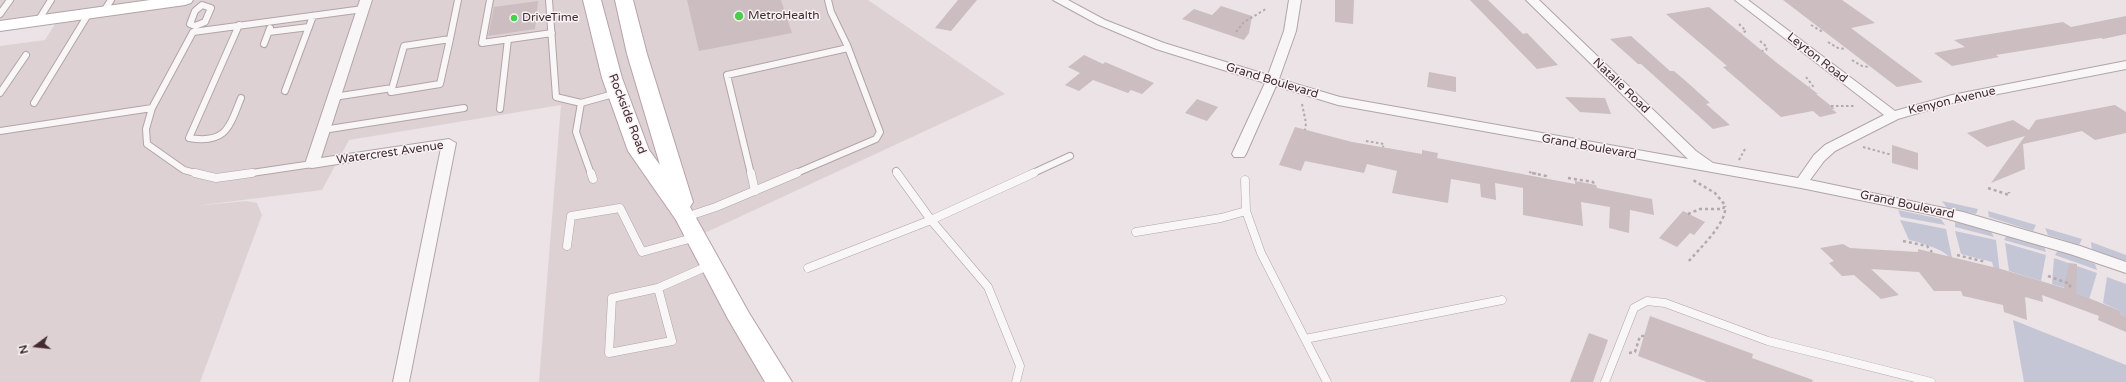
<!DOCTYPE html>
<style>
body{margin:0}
#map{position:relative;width:2126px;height:382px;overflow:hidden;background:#ebe3e5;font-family:"Varela Round",sans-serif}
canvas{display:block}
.north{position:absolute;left:16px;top:326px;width:40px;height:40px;-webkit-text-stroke:3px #f8f3f4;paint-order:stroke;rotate:255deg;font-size:11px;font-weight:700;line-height:16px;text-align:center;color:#432b30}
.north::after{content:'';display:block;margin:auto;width:14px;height:18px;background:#432b30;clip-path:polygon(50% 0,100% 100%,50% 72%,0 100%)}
</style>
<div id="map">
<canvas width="2126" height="382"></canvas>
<div class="north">N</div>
</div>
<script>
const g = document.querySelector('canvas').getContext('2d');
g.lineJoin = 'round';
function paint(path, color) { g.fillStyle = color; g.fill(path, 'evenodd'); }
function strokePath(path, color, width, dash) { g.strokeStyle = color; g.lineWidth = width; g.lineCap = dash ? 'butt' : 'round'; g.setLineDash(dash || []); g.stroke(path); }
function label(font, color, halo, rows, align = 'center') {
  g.font = font + ' "Varela Round",sans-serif'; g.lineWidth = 3; g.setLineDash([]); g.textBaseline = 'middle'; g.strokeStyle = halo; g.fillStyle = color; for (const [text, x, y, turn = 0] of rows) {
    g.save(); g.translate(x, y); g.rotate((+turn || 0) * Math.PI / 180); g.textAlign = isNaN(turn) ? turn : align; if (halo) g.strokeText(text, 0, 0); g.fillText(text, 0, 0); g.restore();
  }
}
const built = new Path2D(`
 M 0,0 L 868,0 L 1005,94 L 696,237 L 779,382 L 539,382 L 561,105 L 349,140 L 322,190 L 195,206 L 246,201 L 257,203 L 262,215 L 200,382 L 0,382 L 0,46 L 45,40 L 59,18 L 0,26 Z`);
const green = new Path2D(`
 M 1942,201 L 1978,209 L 1976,214 L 1947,208 Z
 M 1898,210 L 1941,219 L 1945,225 L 1901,217 Z
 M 1988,211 L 2036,225 L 2033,231 L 1989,217 Z
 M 1900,220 L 1946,229 L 1955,272 L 1952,272 C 1951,267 1950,260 1948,256 C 1944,250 1917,241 1909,240 Z
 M 1955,222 L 1990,230 L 1994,237 L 1955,227 Z
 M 2045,228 L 2082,239 L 2079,245 L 2048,235 Z
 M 1955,231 L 1996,240 L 2001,283 L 1998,282 L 1992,262 L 1961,254 Z
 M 2007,235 L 2044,246 L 2046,252 L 2004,240 Z
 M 2091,242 L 2126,255 L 2126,262 L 2092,250 Z
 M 2005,243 L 2046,255 L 2041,281 L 2009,271 Z
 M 2058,250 L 2095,264 L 2097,270 L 2055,255 Z
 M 2054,258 L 2097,273 L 2088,303 L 2086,303 L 2086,297 L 2076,293 L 2076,291 L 2052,284 Z
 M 2107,277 L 2126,284 L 2126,317 L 2120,314 L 2121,311 L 2103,303 Z
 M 2013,320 L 2126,365 L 2126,382 L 2024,382 Z`);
const building = new Path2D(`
 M 687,0 L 781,0 L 792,33 L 699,51 Z
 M 958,0 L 977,0 L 951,31 L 935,28 Z
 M 1335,0 L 1354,0 L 1353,24 L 1335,22 Z
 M 1470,0 L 1488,0 L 1523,34 L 1527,33 L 1558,65 L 1537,69 Z
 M 1783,0 L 1842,0 L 1875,23 L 1851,28 L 1923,82 L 1897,87 Z
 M 538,1 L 535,29 L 488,36 L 494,7 Z
 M 1221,6 L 1252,16 L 1249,33 L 1244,40 L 1182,19 L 1194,9 L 1212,15 Z
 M 1709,7 L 1777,63 L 1818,94 L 1816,94 L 1835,109 L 1832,109 L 1837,113 L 1820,117 L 1813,111 L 1781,117 L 1723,67 L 1727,66 L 1666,14 Z
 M 2126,16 L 2126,34 L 2103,39 L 2101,38 L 1996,55 L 1999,57 L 1952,66 L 1934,53 L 1965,47 L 1954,40 L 2063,22 L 2071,27 Z
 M 1631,36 L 1670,71 L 1674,71 L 1688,83 L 1710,103 L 1706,104 L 1730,125 L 1713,129 L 1641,64 L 1638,64 L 1610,39 Z
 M 1084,55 L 1103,64 L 1105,62 L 1154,83 L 1142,94 L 1131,90 L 1128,93 L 1093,80 L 1079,91 L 1065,85 L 1080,73 L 1068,67 Z
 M 1429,72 L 1456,77 L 1456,92 L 1427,87 Z
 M 1565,97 L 1605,98 L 1611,114 L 1580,112 Z
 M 1197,99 L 1218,107 L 1207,121 L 1185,113 Z
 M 2115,105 L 2126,112 L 2126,133 L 2095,140 L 2082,131 L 2023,144 L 2025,169 L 1991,183 L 2025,136 L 1987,147 L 1967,133 L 2013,120 L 2029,130 L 2036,120 Z
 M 1295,127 L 1352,142 L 1422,154 L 1422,150 L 1438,153 L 1437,158 L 1575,184 L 1575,181 L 1596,185 L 1597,188 L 1652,199 L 1654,215 L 1630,210 L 1629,233 L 1609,228 L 1610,207 L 1581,202 L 1583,226 L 1523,215 L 1523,188 L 1495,183 L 1496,200 L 1481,197 L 1480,184 L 1451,179 L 1448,203 L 1392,193 L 1397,171 L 1367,164 L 1364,173 L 1305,161 L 1301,171 L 1279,165 Z
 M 1892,145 L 1918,153 L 1918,170 L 1892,163 Z
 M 1683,211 L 1705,222 L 1694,235 L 1690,233 L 1677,247 L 1659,238 Z
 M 1843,244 L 1850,248 L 1918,252 L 1918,249 L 2001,269 L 2064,288 L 2069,263 L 2077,264 L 2076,293 L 2121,311 L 2120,314 L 2126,317 L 2126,332 L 2098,320 L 2099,316 L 2042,295 L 2043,302 L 2025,297 L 2027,320 L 2004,312 L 2003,305 L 1963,296 L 1961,291 L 1934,291 L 1919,272 L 1871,269 L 1899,295 L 1881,299 L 1854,275 L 1842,276 L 1829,263 L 1834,261 L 1820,248 Z
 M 1650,316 L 1753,354 L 1752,358 L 1813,380 L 1812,382 L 1707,382 L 1638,356 Z
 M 1589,333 L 1608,340 L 1593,382 L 1570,382 Z`);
const pathFar1 = new Path2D(`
 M 1739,24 L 1746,31 L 1741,33
 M 1811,25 L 1823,32
 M 1236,32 L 1244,22 L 1266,9
 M 1760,41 L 1767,47 L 1766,50 L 1762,51
 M 1828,42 L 1838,48 L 1846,49
 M 1852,60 L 1862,66 L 1870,67
 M 1806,77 L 1813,86 L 1809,87
 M 1302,104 L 1306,123 L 1305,130
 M 1831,106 L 1856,106
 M 1366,141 L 1384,144 L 1383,147
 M 1863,147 L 1892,155
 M 1739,160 L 1745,149
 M 1529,172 L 1537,174`);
const path = new Path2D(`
 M 1532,173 L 1546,176 L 1547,179
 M 1568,178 L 1593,182 L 1594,184
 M 1988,188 L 2009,195 L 2009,192
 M 1688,214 L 1700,209 L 1723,209 L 1725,205 L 1715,193 L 1693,180
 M 1903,241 L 1927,246 L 1932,252
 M 1957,255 L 1986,262
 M 1689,261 C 1699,249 1728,222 1725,206
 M 2048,276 L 2070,284 L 2070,289
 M 1629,353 L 1635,352 L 1640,336 L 1644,336`);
const laneFar1 = new Path2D(`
 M 490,0 L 482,43 L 552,33
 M 549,0 L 556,97 L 581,103
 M 202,5 L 211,8 L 205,22 L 195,26 L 190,24 L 195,11 Z
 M 104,11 L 111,0
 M 0,14 L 10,0
 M 38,21 L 51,0
 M 239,25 L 189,138 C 226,144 229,128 241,98
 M 269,32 L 309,27
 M 450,39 L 440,84 L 391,92 L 404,46 Z
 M 450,39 L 458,0
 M 264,44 L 270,28
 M 285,91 L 313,16
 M 0,93 L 26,55
 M 334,97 L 392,88
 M 34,103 L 89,13
 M 500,109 L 508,39
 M 323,130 L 464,108
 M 0,131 L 152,108
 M 896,171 L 898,174
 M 199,174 L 184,170 L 147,144 L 146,129 L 152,108 L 193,32 L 363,9
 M 245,174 L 312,164
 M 591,174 L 576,132 L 581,103 L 617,93
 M 751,174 L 727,75 L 848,48
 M 794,174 L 876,139 L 880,132 L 847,45 L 831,12 L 828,0
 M 1031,174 L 1070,156`);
const lane = new Path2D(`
 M 195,173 L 216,178 L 252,173
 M 591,173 L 593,179
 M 751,173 L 755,191
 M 897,173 L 931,220 L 988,287 L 1020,366 L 1016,382
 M 1245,180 L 1246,211 L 1261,253 L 1327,382
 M 686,217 L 716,207 L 797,173
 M 1136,232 L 1221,218 L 1246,211
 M 567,246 L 571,216 L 620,208 L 642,252 L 696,237
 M 808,268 L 931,220 L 1034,173
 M 658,288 L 672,341 L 609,353 L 612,298 Z
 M 658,288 L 710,265
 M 1305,339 L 1502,300
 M 1605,382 L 1634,308 L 1647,301 L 1665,303 L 1768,341 L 1931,382`);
const street = new Path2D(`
 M 360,0 L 372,0 L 321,158 L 449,139 L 456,143 L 409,382 L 393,382 L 441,148 L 312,168 L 307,167 L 305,164 Z
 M 1053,0 L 1068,0 L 1105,20 L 1164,43 L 1268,75 L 1284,31 L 1289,0 L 1301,0 L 1296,31 L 1279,79 L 1340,97 L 1688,159 L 1526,0 L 1539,0 L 1696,151 L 1713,163 L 1798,178 L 1814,155 L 1825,145 L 1884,115 L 1735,0 L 1748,0 L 1895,111 L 1952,95 L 2126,61 L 2126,69 L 1952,103 L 1898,119 L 1835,151 L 1824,161 L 1810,180 L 1963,212 L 2080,246 L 2126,262 L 2126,273 L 2070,254 L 1938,216 L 1801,188 L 1338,105 L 1276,86 L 1246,154 L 1244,157 L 1234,157 L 1232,154 L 1265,83 L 1156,49 L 1097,24 Z`);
const secondary = new Path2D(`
 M 150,0 L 193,0 L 191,3 L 185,5 L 0,31 L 0,21 Z`);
const primary = new Path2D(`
 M 583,0 L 601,0 L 622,78 L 649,150 L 660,165 L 627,54 L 615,0 L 633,0 L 647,54 L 693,202 L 690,207 L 749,313 L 792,382 L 765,382 L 728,319 L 676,220 L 628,151 L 602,78 Z`);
const markers = [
 [739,16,5,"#4ccd4b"],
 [514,18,4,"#4ccd4b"]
];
const poiNames = [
 ["MetroHealth",748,16],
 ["DriveTime",522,18]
];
const streetNames = [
 ["Leyton Road",1817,58,38],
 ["Grand Boulevard",1272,81,17],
 ["Natalie Road",1621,86,44],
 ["Kenyon Avenue",1952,101,-13],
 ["Rockside Road",627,114,69],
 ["Grand Boulevard",1589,147,10],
 ["Watercrest Avenue",390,153,-8],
 ["Grand Boulevard",1907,205,12]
];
paint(built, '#ddd1d4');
paint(green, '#c4c6d5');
paint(building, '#cbbdc0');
strokePath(laneFar1, '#b2a4a7', 8);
strokePath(lane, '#b2a4a7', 9);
strokePath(street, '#b2a4a7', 2);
strokePath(secondary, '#b2a4a7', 2);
strokePath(primary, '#b7a2a8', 2);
strokePath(pathFar1, '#b4a9ab', 2, [2.5, 2.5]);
strokePath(path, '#b4a9ab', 2.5, [3, 3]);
strokePath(laneFar1, '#f9f6f7', 6);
strokePath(lane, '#f9f6f7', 8);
paint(street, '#f9f6f7');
paint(secondary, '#fff');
paint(primary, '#fff');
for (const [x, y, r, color] of markers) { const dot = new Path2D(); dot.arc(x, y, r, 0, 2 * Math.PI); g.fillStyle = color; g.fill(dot); strokePath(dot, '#f8f3f4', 1.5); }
label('12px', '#432b30', '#f8f3f4', poiNames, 'left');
label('12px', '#432b30', '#f8f3f4', streetNames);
</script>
